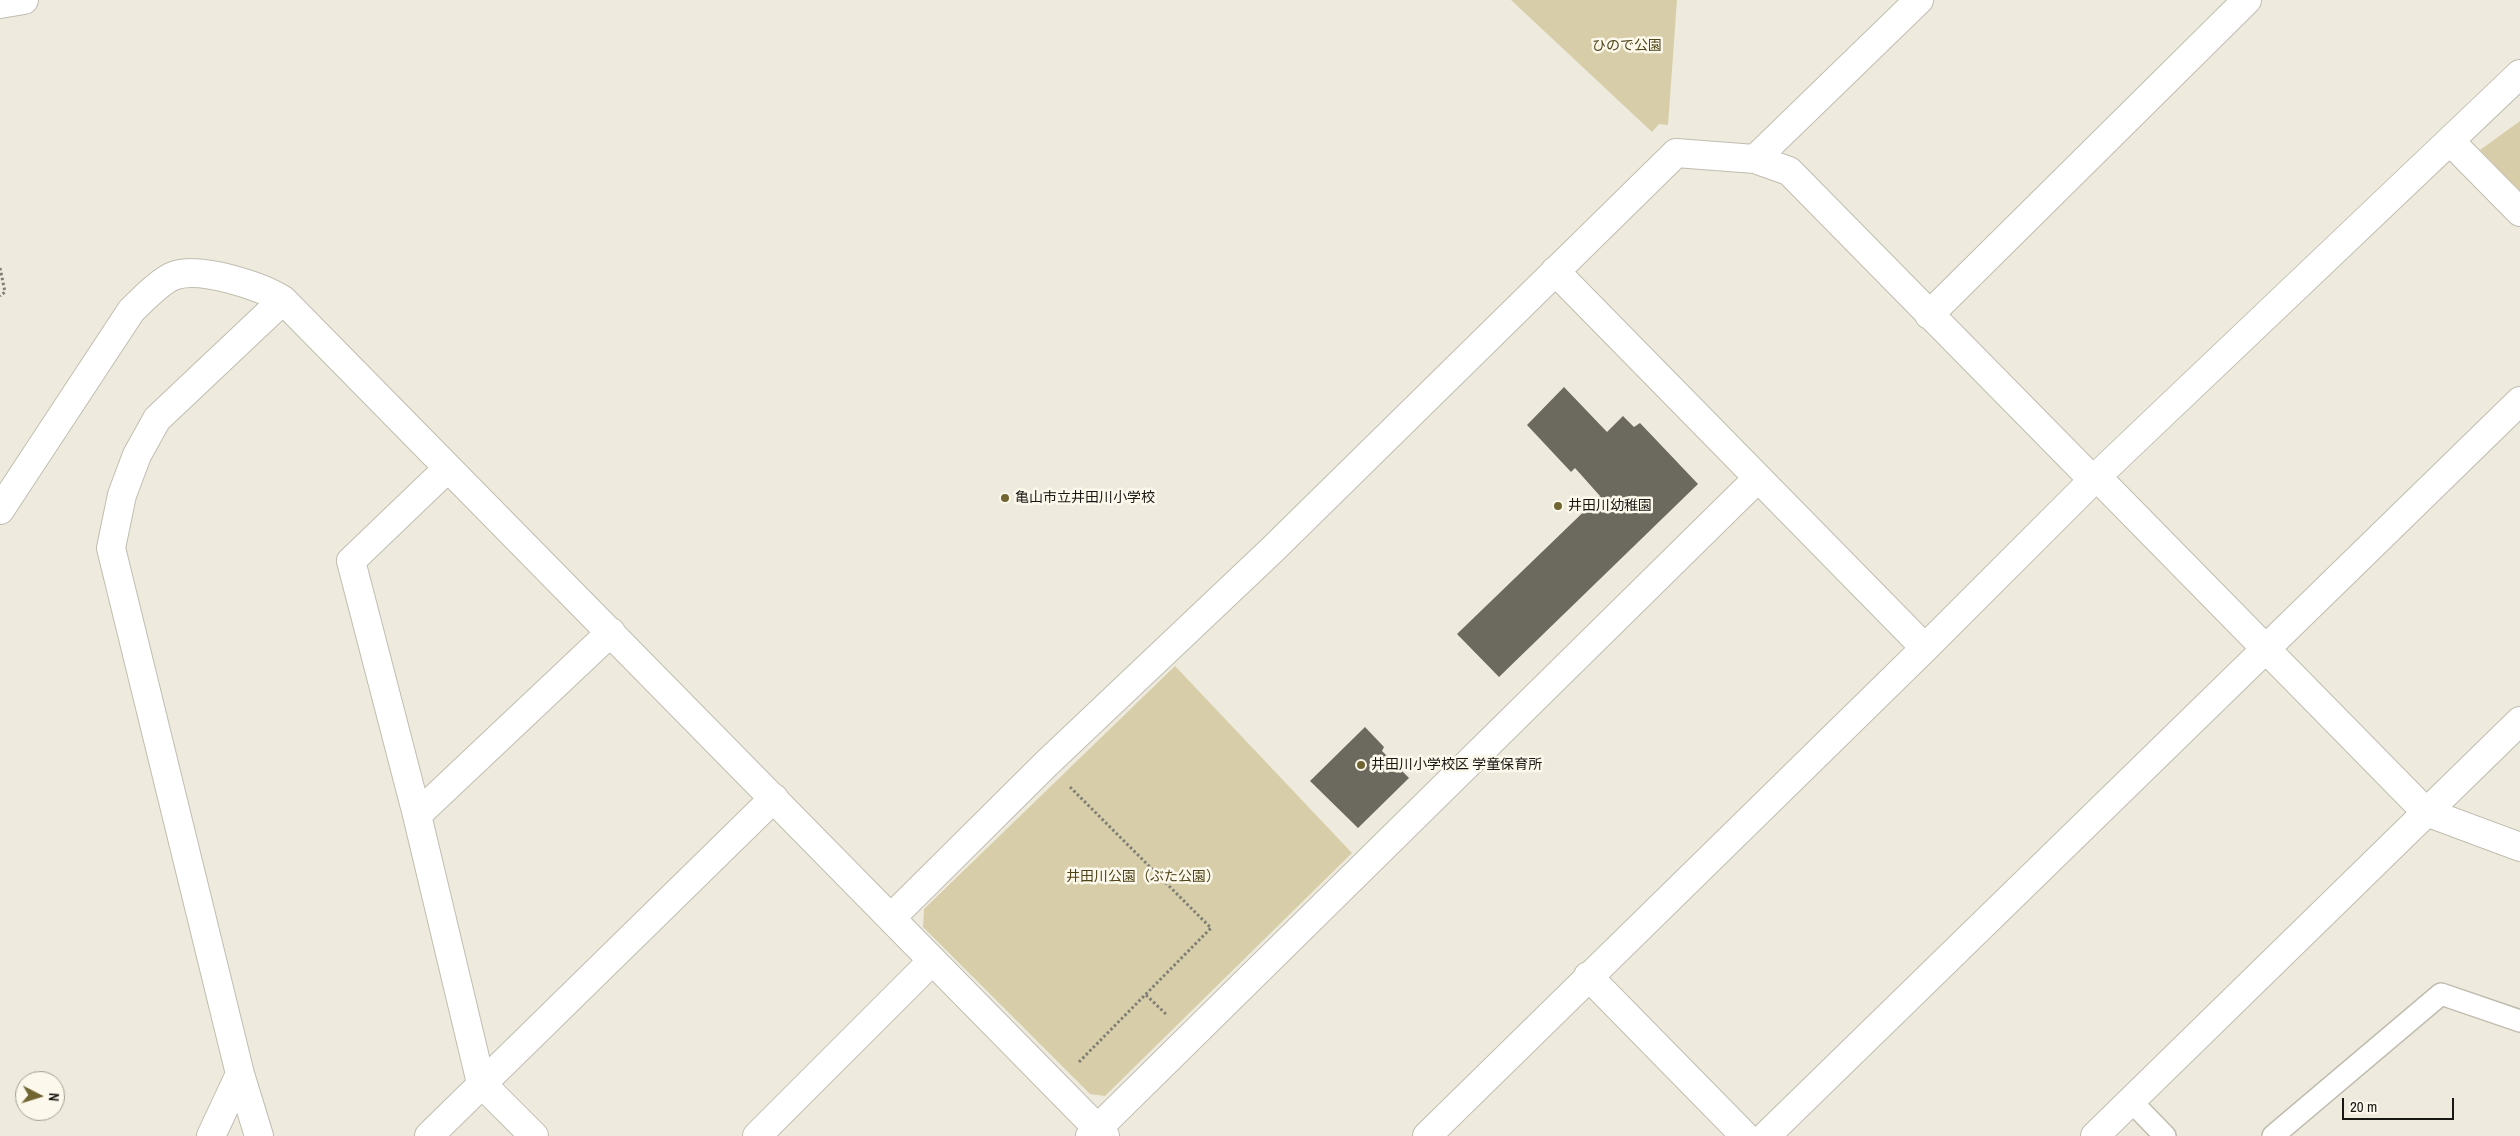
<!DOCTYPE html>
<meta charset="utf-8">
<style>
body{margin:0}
#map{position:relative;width:2520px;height:1136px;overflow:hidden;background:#eeebde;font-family:"Archivo Narrow",sans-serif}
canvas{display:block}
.north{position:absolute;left:15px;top:1071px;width:50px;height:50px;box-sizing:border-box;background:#fcf8eb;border:1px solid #a19e95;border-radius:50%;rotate:95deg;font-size:14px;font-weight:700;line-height:20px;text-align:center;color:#181713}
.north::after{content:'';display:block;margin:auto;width:18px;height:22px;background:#716532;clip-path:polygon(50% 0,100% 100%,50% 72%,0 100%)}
.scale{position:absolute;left:2342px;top:1098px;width:112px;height:22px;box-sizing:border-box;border:2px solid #181713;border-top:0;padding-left:6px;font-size:15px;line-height:18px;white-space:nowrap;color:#181713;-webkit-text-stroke:4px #fcf8eb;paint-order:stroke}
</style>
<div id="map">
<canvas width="2520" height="1136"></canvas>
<div class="north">N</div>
<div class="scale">20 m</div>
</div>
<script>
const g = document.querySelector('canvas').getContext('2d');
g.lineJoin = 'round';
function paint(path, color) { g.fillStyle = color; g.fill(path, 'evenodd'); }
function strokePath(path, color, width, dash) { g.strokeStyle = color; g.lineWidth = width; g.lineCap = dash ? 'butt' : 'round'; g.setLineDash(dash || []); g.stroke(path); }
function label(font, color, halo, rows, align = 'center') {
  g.font = font + ' "Archivo Narrow","Noto Sans JP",sans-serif'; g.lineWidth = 5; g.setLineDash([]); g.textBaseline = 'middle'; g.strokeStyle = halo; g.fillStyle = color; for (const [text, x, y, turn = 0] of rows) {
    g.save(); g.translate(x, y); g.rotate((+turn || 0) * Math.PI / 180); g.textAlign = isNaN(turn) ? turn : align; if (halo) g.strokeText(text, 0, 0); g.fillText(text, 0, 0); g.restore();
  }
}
const green = new Path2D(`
 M 1511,0 L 1677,0 L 1668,125 L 1659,124 L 1652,132 Z
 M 2520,121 L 2520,192 L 2480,150 Z
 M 1175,666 L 1352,853 L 1105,1096 L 1090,1094 L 923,927 L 924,909 Z`);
const building = new Path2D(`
 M 1564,387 L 1607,432 L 1623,416 L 1634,427 L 1640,423 L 1698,484 L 1499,677 L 1457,634 L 1600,496 L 1575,468 L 1571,472 L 1527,425 Z
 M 1365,727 L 1384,747 L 1382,751 L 1409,778 L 1358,828 L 1310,781 Z`);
const path = new Path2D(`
 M 0,268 L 5,292 L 0,296
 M 1070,787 L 1211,928 L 1078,1063
 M 1146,995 L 1167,1015`);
const service = new Path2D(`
 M 2131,1101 L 2165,1136
 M 2273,1136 L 2441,994 L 2520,1021`);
const minor = new Path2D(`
 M 0,4 L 24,0
 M 2451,142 L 2520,212
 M 1755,159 L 1789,171 L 2093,480
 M 1555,271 L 1925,648
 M 1929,315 L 2247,0
 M 448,468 L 351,561 L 417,815 L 481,1083 L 534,1136
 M 2097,477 L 2426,812 L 2520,847
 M 0,510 L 131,311 C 141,301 162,279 176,275 C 202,267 261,286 283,300 L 1105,1136
 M 417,815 L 611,632
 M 892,917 L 1046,764 L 1272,550 L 1676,153 L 1755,159 L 1919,0
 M 1588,976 L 1745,1136
 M 211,1136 L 240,1074
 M 259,1136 L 240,1074 L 111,548 L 122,495 L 137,455 L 157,419 L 283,300
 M 429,1136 L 774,798
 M 757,1136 L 932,961
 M 1090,1136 L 1758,478
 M 1427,1136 L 1925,648 L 2093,480 L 2520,74
 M 1766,1136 L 2520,401
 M 2095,1136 L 2520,721`);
const markers = [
 [1005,498,5,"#716532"],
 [1558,506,5,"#716532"],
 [1361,765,5,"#716532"]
];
const parkNames = [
 ["ひので公園",1627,46],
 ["井田川公園（ぶた公園）",1143,877]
];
const poiNames = [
 ["亀山市立井田川小学校",1015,498],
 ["井田川幼稚園",1568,506],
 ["井田川小学校区 学童保育所",1371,765]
];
paint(green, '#d7cea9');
paint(building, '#6c695e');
strokePath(service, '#c0bdb0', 24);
strokePath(minor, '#c0bdb0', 30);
strokePath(path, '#807e76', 3, [2.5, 2.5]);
strokePath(service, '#fff', 21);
strokePath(minor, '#fff', 28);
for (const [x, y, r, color] of markers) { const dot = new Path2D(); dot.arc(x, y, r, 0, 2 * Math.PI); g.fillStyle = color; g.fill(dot); strokePath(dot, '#fcf8eb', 2); }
label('14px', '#4f4419', '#fcf8eb', parkNames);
label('14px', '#181713', '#fcf8eb', poiNames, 'left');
</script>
